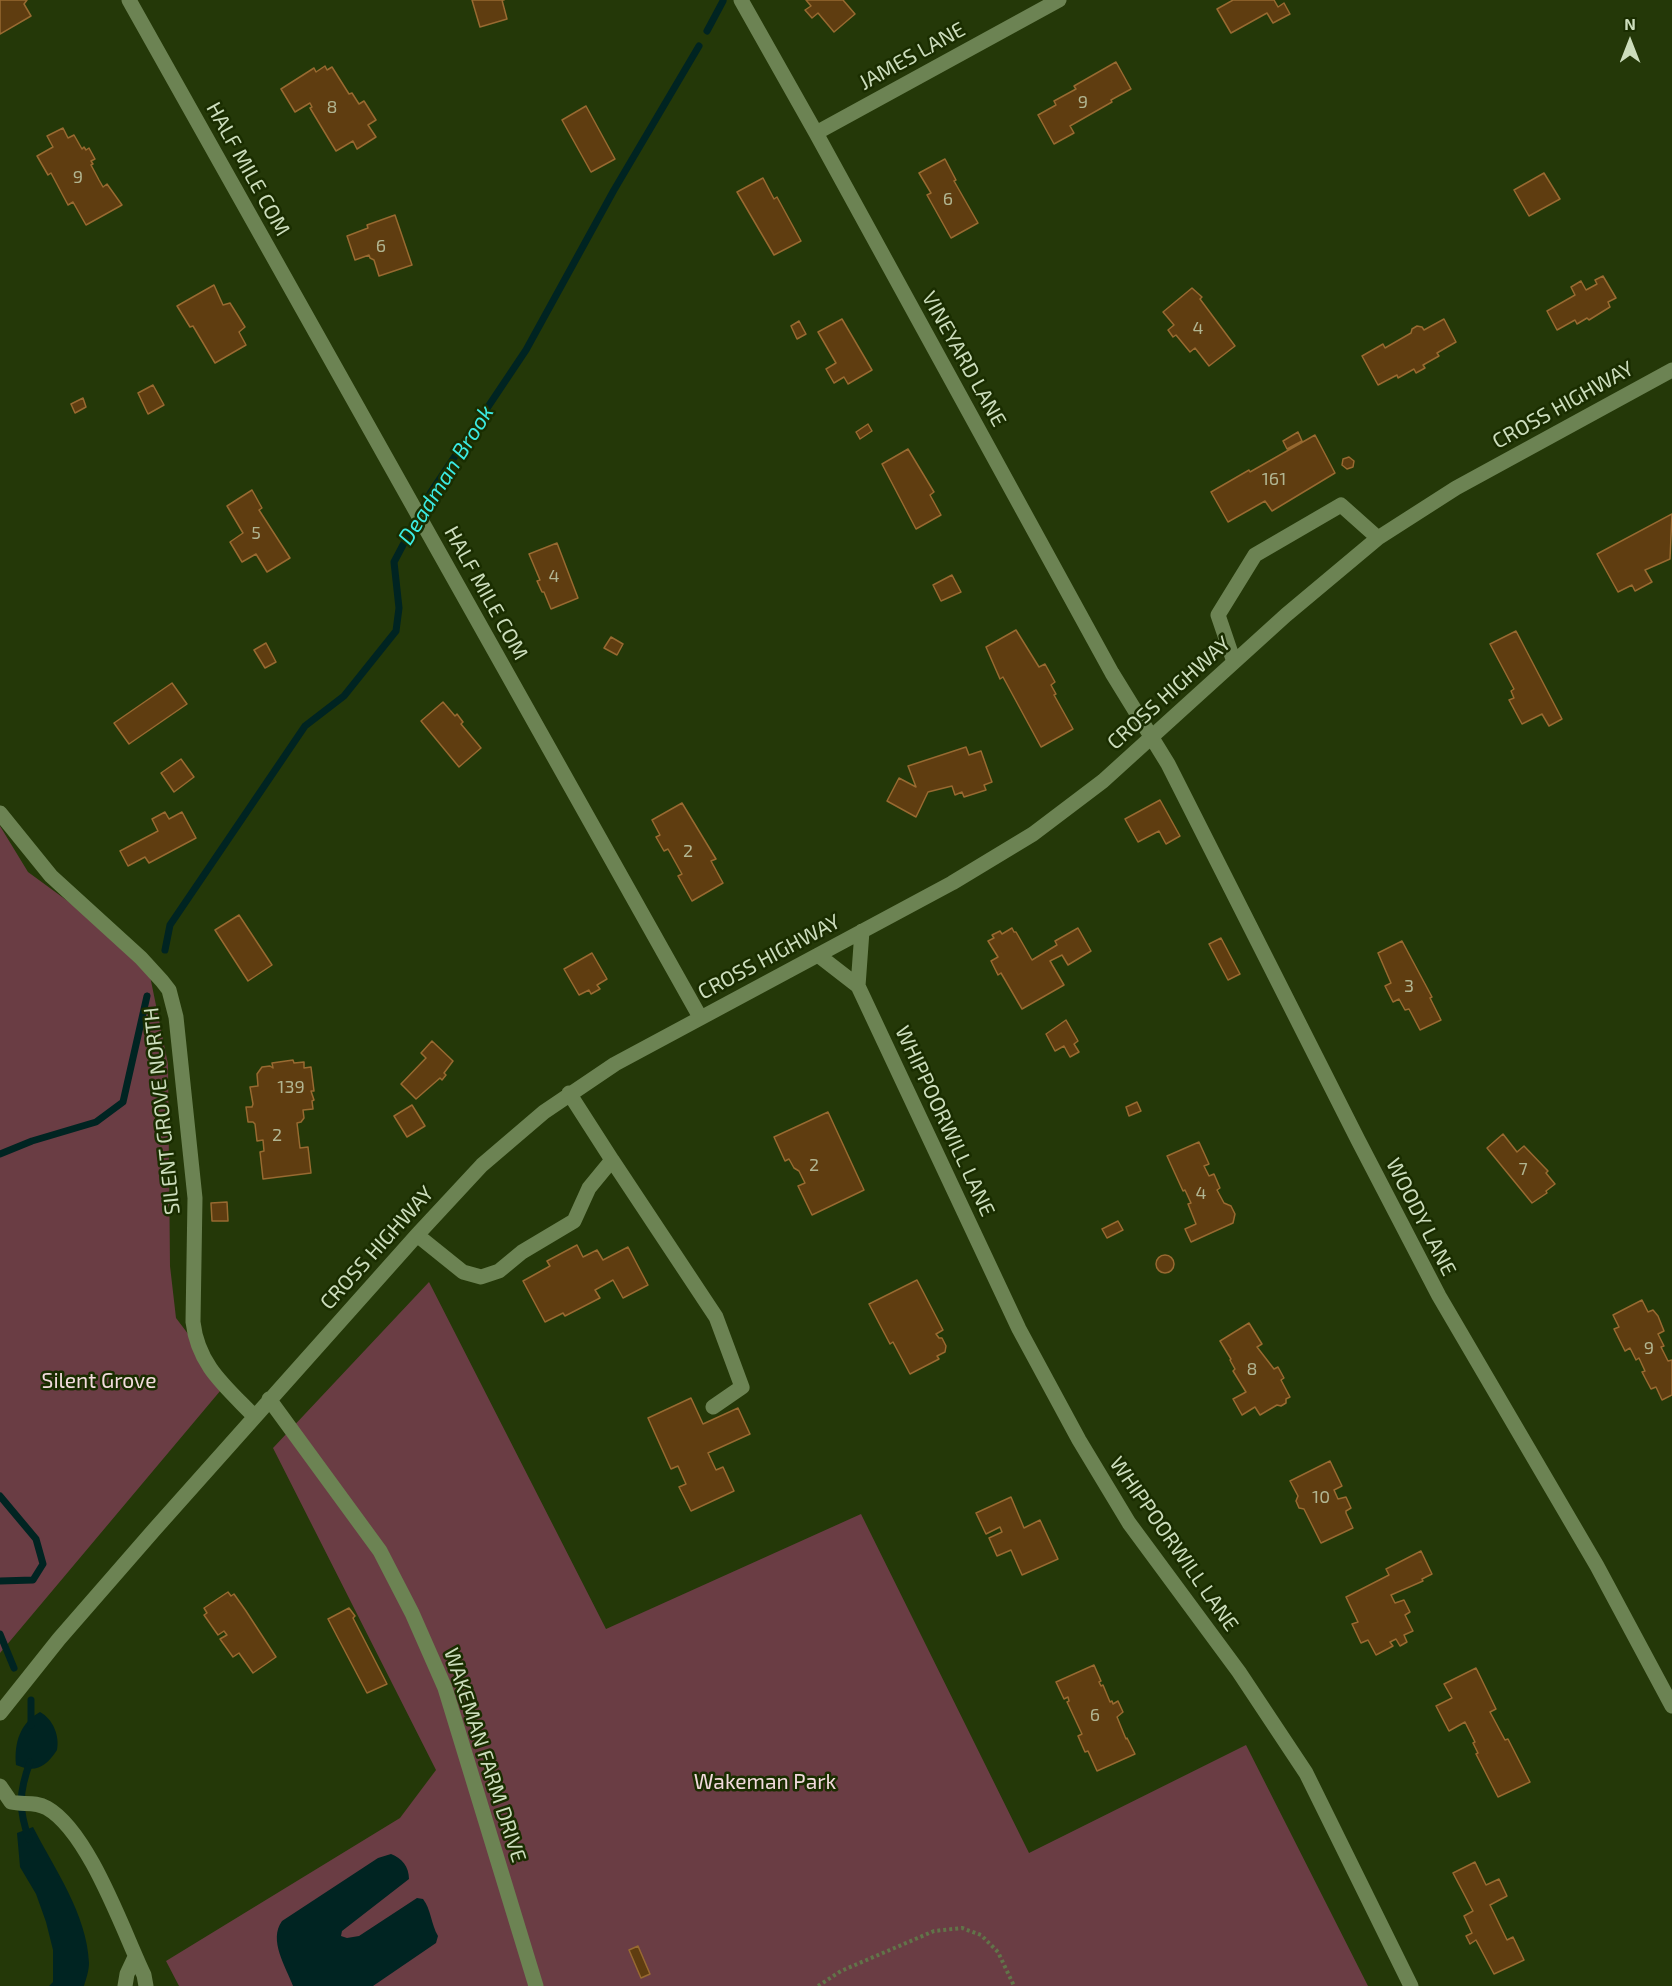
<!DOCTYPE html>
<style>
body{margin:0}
#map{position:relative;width:1672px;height:1986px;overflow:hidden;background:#243808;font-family:"Exo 2",sans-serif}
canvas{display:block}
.north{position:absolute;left:1600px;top:12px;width:60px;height:60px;-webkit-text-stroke:4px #1a2d00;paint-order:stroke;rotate:0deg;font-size:16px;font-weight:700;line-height:24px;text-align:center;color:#ccddbc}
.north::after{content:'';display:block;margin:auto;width:21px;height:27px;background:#ccddbc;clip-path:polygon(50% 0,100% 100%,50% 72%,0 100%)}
</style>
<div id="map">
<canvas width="1672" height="1986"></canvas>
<div class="north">N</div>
</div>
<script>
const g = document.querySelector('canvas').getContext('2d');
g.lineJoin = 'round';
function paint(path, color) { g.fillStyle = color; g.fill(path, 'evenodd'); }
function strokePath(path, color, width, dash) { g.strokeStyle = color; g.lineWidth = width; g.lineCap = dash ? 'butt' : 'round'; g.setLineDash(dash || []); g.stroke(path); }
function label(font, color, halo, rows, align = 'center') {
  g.font = font + ' "Exo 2",sans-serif'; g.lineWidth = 5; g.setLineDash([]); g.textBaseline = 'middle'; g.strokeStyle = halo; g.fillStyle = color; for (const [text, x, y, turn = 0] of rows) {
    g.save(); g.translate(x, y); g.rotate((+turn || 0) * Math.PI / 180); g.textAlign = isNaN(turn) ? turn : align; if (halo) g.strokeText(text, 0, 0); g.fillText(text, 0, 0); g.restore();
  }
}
const green = new Path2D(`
 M 0,826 L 28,872 L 110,932 L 150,976 L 168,1064 L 170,1266 L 176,1318 L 226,1384 L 0,1653 Z
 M 429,1282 L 606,1629 L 861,1514 L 1029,1853 L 1246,1745 L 1368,1986 L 179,1986 L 166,1961 L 400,1818 L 436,1770 L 273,1448 Z`);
const water = new Path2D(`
 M 40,1712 C 53,1719 60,1736 57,1750 C 45,1768 35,1773 16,1765 C 14,1743 20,1723 40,1712 Z
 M 33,1827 C 55,1870 87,1914 89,1963 C 89,1971 86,1979 84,1986 L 49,1986 L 53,1982 L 53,1950 L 46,1922 L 36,1894 L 20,1867 L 17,1833 Z
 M 391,1854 C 402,1858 409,1867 409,1879 L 342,1931 L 341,1936 L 347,1938 L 359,1936 L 417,1898 L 423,1899 C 431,1909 431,1924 438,1936 L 436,1943 L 373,1986 L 293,1986 C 286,1967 268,1940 282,1921 L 378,1858 Z`);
const stream = new Path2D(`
 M 707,31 L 723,1
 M 165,950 L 170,925 L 305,726 L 344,696 L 396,631 L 399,608 L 394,562 L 431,492 L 526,350 L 614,190 L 699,46
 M 0,1154 L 32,1141 L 96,1122 L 123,1102 L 147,996
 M 0,1496 L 36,1539 L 43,1564 L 33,1580 L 0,1581
 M 0,1634 L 14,1668
 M 31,1700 L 31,1725
 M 29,1839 C 18,1809 19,1792 30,1762`);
const building = new Path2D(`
 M 0,0 L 27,0 L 24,4 L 31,16 L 0,34 Z
 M 472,0 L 504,0 L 502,0 L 507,19 L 480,27 Z
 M 806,0 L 843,0 L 855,14 L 834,32 L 818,13 L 812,18 L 805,10 L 811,6 Z
 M 1233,0 L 1274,0 L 1278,7 L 1284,3 L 1290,14 L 1273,23 L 1267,13 L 1231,33 L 1217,9 Z
 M 1116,62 L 1131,89 L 1111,100 L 1112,102 L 1070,126 L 1074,133 L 1054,144 L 1038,115 L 1056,105 L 1054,101 L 1076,89 L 1074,86 Z
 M 325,66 L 327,70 L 332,67 L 349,94 L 352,93 L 359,104 L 364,101 L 376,120 L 368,125 L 376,137 L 357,149 L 353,141 L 336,151 L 310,108 L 312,107 L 310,103 L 295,112 L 281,89 L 314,68 L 316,72 Z
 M 586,106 L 615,159 L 591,172 L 562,120 Z
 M 63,128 L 68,138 L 74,135 L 82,149 L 84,147 L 86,150 L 89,148 L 95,159 L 91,161 L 93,164 L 91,165 L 99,180 L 103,187 L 107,184 L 122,205 L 86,225 L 73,202 L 68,205 L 51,173 L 48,175 L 37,156 L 53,147 L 47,136 Z
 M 945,159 L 956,180 L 954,181 L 978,223 L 951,238 L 927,195 L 931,193 L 919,173 Z
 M 1544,173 L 1560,199 L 1529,216 L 1514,190 Z
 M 763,178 L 774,199 L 777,197 L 801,241 L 774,255 L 737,192 Z
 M 395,215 L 412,265 L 379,276 L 374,260 L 370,258 L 369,255 L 355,260 L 347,236 L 368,228 L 367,225 Z
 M 1603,276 L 1616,298 L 1608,302 L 1610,307 L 1589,320 L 1587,318 L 1577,324 L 1575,320 L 1557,330 L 1547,311 L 1575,295 L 1571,287 L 1581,281 L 1586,290 L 1597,284 L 1595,280 Z
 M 214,285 L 223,305 L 230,303 L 245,327 L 239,332 L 246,345 L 215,363 L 193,326 L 190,327 L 177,306 Z
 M 1192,288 L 1202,297 L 1200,299 L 1235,346 L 1209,366 L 1195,348 L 1190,352 L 1176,335 L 1173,337 L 1168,330 L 1174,325 L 1163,312 Z
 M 842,319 L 872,370 L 848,384 L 844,377 L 834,383 L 826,369 L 836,363 L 818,332 Z
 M 1444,319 L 1456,342 L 1437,353 L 1439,356 L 1423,365 L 1425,368 L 1416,373 L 1414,369 L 1398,378 L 1397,375 L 1378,385 L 1362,356 L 1383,344 L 1385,348 L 1411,333 L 1412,329 L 1417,326 L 1422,327 L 1424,330 Z
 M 799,321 L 806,334 L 797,339 L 791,326 Z
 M 153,385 L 164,405 L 148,414 L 138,393 Z
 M 83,398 L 86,407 L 75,413 L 71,404 Z
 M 868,424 L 872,431 L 860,439 L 856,432 Z
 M 1298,432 L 1302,441 L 1287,449 L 1283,441 Z
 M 1315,435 L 1335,473 L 1272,511 L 1265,501 L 1228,522 L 1211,492 L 1249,470 L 1250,472 Z
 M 908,449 L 934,492 L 930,495 L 941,515 L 916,529 L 882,464 Z
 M 1349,457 L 1354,461 L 1353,467 L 1347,469 L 1342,465 L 1343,459 Z
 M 252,490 L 262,508 L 259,510 L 290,558 L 267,572 L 256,554 L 242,562 L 230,542 L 243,533 L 227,506 Z
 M 1672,514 L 1670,559 L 1645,570 L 1652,582 L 1635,591 L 1632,585 L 1618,592 L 1597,554 Z
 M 557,543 L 578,598 L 551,609 L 544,592 L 542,592 L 537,581 L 540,580 L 529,554 Z
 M 952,575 L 961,592 L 941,601 L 933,585 Z
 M 1016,630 L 1039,667 L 1045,664 L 1055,682 L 1051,685 L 1056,694 L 1054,695 L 1073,729 L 1041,747 L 1003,677 L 1000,679 L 986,647 Z
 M 1516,631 L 1562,719 L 1549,726 L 1542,714 L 1522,724 L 1509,700 L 1514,698 L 1511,691 L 1514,689 L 1490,644 Z
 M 611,637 L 623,644 L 617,655 L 604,648 Z
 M 266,643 L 276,662 L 265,668 L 254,650 Z
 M 172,683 L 187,704 L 129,744 L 114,723 Z
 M 443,702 L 455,716 L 457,714 L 463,722 L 461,724 L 481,748 L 459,767 L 421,721 Z
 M 966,747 L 969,755 L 981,751 L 992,782 L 984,785 L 986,790 L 964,797 L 962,792 L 955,795 L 952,786 L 928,792 L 916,817 L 887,801 L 899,778 L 916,787 L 908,766 Z
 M 181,759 L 194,777 L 174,792 L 161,773 Z
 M 1160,800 L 1180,836 L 1166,844 L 1159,831 L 1138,842 L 1125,819 Z
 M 682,803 L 716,859 L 711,861 L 723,883 L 692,901 L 678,876 L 682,874 L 668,849 L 664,851 L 656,837 L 660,835 L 652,820 Z
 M 165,812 L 169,819 L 182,812 L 196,838 L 149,863 L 145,857 L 128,866 L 120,851 L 158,831 L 152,819 Z
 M 239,915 L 272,965 L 248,981 L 215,930 Z
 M 1012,928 L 1014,932 L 1016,932 L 1032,960 L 1057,945 L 1055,941 L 1078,928 L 1091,951 L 1068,965 L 1062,955 L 1050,961 L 1064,985 L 1022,1009 L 1001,973 L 998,975 L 991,961 L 998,957 L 988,941 L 994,938 L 992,935 L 1000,931 L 1002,934 Z
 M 1221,938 L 1240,974 L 1228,980 L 1209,944 Z
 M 1402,941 L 1432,997 L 1430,998 L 1441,1020 L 1420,1030 L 1409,1009 L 1405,1010 L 1399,999 L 1393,1002 L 1385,986 L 1391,983 L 1378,953 Z
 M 592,953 L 607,979 L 597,985 L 600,989 L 591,994 L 589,990 L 579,995 L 564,969 Z
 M 1066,1020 L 1078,1041 L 1074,1044 L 1079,1052 L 1070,1057 L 1064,1046 L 1055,1051 L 1046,1034 Z
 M 432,1041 L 453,1061 L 444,1073 L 446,1075 L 442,1080 L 440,1078 L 416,1099 L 401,1084 L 426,1058 L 421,1053 Z
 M 293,1060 L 294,1063 L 304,1062 L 304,1068 L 311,1067 L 314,1091 L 311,1091 L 314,1100 L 312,1101 L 313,1109 L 303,1110 L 304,1118 L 301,1122 L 297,1123 L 300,1148 L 308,1147 L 311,1173 L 263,1179 L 260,1152 L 264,1151 L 263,1140 L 257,1141 L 255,1124 L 253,1122 L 248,1122 L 246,1107 L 252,1107 L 253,1104 L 250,1087 L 258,1086 L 257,1074 L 262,1067 L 270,1066 L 273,1068 L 272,1063 Z
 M 1137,1102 L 1141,1111 L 1129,1116 L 1126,1107 Z
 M 412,1105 L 425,1126 L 407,1137 L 394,1116 Z
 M 828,1112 L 864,1190 L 812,1215 L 798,1186 L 805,1183 L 799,1171 L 794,1168 L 789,1159 L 785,1161 L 774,1137 Z
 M 1503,1134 L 1517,1152 L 1524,1146 L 1548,1171 L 1546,1173 L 1555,1184 L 1546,1191 L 1547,1193 L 1532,1203 L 1487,1148 Z
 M 1199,1142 L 1209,1164 L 1204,1166 L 1209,1176 L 1214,1174 L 1220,1188 L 1217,1190 L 1224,1203 L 1231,1206 L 1235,1214 L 1233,1223 L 1191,1242 L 1185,1229 L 1196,1224 L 1188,1204 L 1191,1203 L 1185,1190 L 1183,1191 L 1167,1156 Z
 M 227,1202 L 228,1221 L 212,1221 L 211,1203 Z
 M 1118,1221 L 1123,1230 L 1107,1238 L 1102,1229 Z
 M 577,1245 L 583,1257 L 597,1250 L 603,1260 L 628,1247 L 648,1285 L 623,1298 L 613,1280 L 595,1290 L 600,1298 L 565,1316 L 563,1313 L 545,1322 L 523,1281 L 550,1266 L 547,1261 Z
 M1156 1264a9 9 0 1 1 18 0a9 9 0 1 1-18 0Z
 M 917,1280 L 943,1330 L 936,1334 L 939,1338 L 942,1338 L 946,1346 L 945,1352 L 937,1356 L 939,1359 L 910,1374 L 893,1342 L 890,1344 L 869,1304 Z
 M 1642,1300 L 1648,1312 L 1653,1310 L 1658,1316 L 1664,1331 L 1658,1334 L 1664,1346 L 1661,1347 L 1668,1361 L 1672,1360 L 1672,1395 L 1662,1400 L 1656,1387 L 1651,1389 L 1642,1372 L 1645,1371 L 1639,1358 L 1636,1360 L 1630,1348 L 1625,1351 L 1614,1329 L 1619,1327 L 1613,1315 Z
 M 1249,1323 L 1262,1344 L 1257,1347 L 1274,1369 L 1278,1367 L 1284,1378 L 1281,1380 L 1290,1397 L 1286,1399 L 1286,1403 L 1281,1406 L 1277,1405 L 1260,1415 L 1255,1407 L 1242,1415 L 1233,1399 L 1246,1392 L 1233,1371 L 1235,1369 L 1230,1360 L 1231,1359 L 1220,1341 Z
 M 691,1398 L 703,1424 L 738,1408 L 750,1434 L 708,1453 L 716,1470 L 723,1467 L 734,1491 L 691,1511 L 679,1487 L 686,1484 L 678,1466 L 671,1469 L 648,1418 Z
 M 1330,1461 L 1342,1486 L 1334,1490 L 1338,1499 L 1346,1497 L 1351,1508 L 1346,1511 L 1346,1513 L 1353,1528 L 1321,1543 L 1304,1509 L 1299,1508 L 1296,1501 L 1298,1496 L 1290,1481 Z
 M 1011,1497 L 1024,1528 L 1040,1520 L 1058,1559 L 1022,1575 L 1011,1550 L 997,1556 L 989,1538 L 1002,1532 L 1000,1527 L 986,1534 L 976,1513 Z
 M 1421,1551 L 1432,1574 L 1422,1579 L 1423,1581 L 1391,1595 L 1395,1603 L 1404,1600 L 1410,1612 L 1405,1615 L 1413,1631 L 1404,1635 L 1407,1642 L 1400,1646 L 1396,1639 L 1390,1642 L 1393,1646 L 1376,1655 L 1368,1640 L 1361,1643 L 1352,1624 L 1358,1622 L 1346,1597 L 1389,1575 L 1386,1569 Z
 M 228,1592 L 231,1596 L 234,1594 L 246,1611 L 276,1657 L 253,1673 L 239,1653 L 233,1657 L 220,1639 L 227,1635 L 224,1631 L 218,1635 L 204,1615 L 207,1613 L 204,1608 Z
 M 349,1608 L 355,1616 L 353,1618 L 387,1684 L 367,1693 L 328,1619 Z
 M 1094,1665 L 1101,1681 L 1099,1682 L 1101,1686 L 1103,1685 L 1110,1702 L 1112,1701 L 1113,1704 L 1118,1701 L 1123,1712 L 1117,1717 L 1126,1739 L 1127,1738 L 1135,1754 L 1097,1771 L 1088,1751 L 1085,1752 L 1078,1736 L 1082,1734 L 1067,1702 L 1069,1701 L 1068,1697 L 1064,1699 L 1056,1682 Z
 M 1476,1668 L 1496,1709 L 1490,1712 L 1505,1740 L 1508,1739 L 1530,1782 L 1498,1797 L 1476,1754 L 1478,1753 L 1473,1743 L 1475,1742 L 1465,1722 L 1449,1731 L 1436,1706 L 1452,1698 L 1444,1684 Z
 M 1475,1862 L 1486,1885 L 1499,1879 L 1507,1896 L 1490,1905 L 1507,1940 L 1513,1937 L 1524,1960 L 1494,1974 L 1476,1940 L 1470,1944 L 1466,1936 L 1472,1933 L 1464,1916 L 1473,1911 L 1453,1873 Z
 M 638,1946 L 650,1974 L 641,1978 L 629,1950 Z`);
const path = new Path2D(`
 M 818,1986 L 841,1971 L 934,1931 L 962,1928 L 981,1935 L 998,1952 L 1014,1986`);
const minor = new Path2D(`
 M 129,0 L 700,1017
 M 741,0 L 816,133 L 1112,673 L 1168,764 L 1358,1140 L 1439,1296 L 1597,1566 L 1672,1706
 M 816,133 L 1059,0
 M 1234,662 L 1218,615 L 1255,555 L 1341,505 L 1378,538
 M 0,813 L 51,876 L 141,958 L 162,981 L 169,990 L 176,1017 L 195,1198 L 193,1322 C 198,1365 225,1386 254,1416
 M 862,931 L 858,986 L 1019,1329 L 1079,1440 L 1129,1523 L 1239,1672 L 1306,1773 L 1411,1986
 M 818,955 L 858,986
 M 612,1160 L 716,1317 L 742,1387 L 713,1407
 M 417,1235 L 463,1272 L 481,1277 L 499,1271 L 522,1252 L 574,1221 L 589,1188 L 612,1160 L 569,1093
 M 269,1399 L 380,1551 L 412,1613 L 445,1688 L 536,1986
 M 0,1713 L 59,1639 L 154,1530 L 417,1235 L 482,1165 L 544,1112 L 615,1064 L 952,883 L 1033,834 L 1103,781 L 1286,615 L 1378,538 L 1456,488 L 1672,370
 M 0,1786 L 11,1802 C 23,1805 35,1801 47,1808 C 89,1832 123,1931 144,1975 L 146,1986
 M 125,1986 L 127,1974 L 135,1957`);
const numberNames = [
 ["9",1083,102],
 ["8",332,107],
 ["9",78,177],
 ["6",948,199],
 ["6",381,246],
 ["4",1198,328],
 ["161",1274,479],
 ["5",256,533],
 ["4",554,576],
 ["2",688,851],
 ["3",1409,986],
 ["139",291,1087],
 ["2",277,1135],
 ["2",814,1165],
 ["7",1523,1169],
 ["4",1201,1193],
 ["9",1649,1348],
 ["8",1252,1369],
 ["10",1321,1497],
 ["6",1095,1715]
];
const streetNames = [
 ["JAMES LANE",912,56,-29],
 ["HALF MILE COM",248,169,61],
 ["VINEYARD LANE",964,359,61],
 ["CROSS HIGHWAY",1563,405,-29],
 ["HALF MILE COM",486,593,61],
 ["CROSS HIGHWAY",1169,693,-42],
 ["CROSS HIGHWAY",769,957,-28],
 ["SILENT GROVE NORTH",162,1111,-96],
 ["WHIPPOORWILL LANE",945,1121,65],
 ["WOODY LANE",1421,1217,63],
 ["CROSS HIGHWAY",377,1248,-48],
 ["WHIPPOORWILL LANE",1174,1544,55],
 ["WAKEMAN FARM DRIVE",485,1755,72]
];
const parkNames = [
 ["Silent Grove",99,1381],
 ["Wakeman Park",765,1782]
];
const waterNames = [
 ["Deadman Brook",446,475,-58]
];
paint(green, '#6a3d44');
paint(water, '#002422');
strokePath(stream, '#002422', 7);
paint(building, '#5f3d10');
strokePath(building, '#986a31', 1.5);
strokePath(path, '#617449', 4, [3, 3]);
strokePath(minor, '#6c8353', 15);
label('18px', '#b1b591', null, numberNames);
label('21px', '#ccddbc', '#1a2d00', streetNames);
label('21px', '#f3dadd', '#1a2d00', parkNames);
label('italic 22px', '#3bebe3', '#1a2d00', waterNames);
</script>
